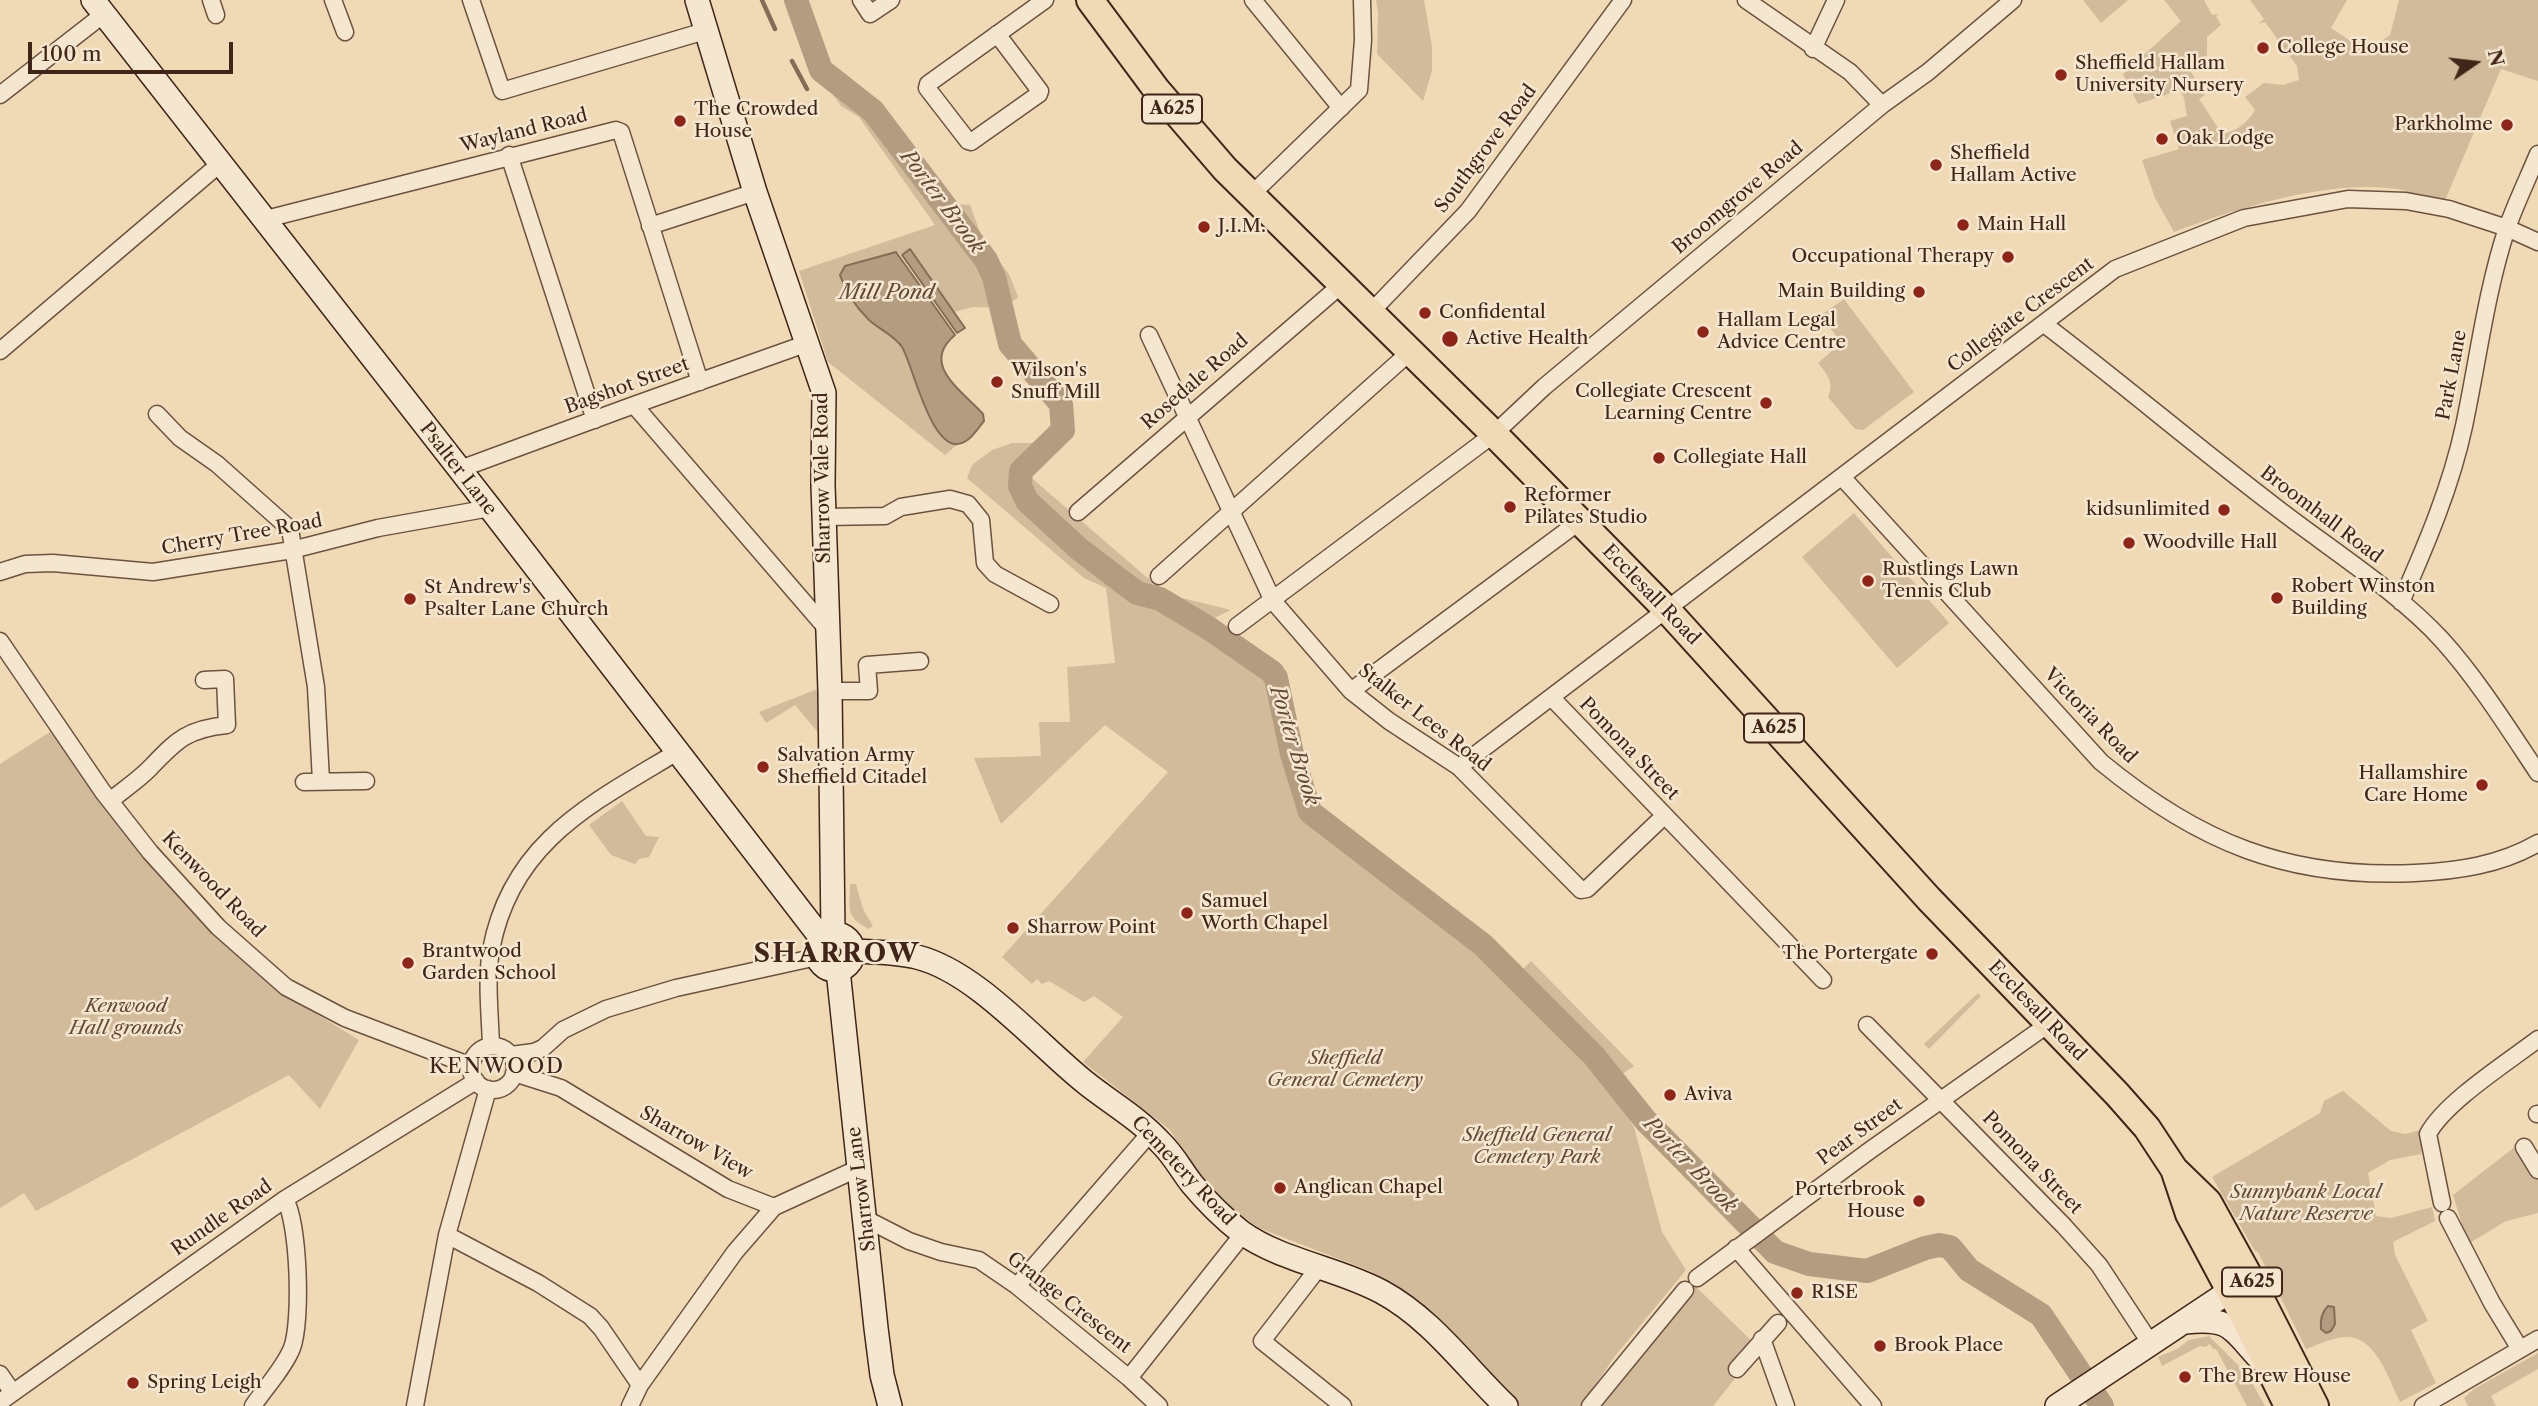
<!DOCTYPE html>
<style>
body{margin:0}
#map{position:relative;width:2538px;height:1406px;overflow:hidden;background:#efdab5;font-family:"Libre Caslon Text",serif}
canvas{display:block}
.north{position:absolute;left:2440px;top:28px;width:70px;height:70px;-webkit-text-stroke:5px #f5e7cf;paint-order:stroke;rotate:76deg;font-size:19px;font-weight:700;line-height:28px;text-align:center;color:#402518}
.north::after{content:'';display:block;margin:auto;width:24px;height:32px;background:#402518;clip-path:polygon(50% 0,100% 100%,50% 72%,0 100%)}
.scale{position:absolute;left:28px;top:42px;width:205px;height:32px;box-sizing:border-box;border:4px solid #402518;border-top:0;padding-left:9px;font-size:21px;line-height:24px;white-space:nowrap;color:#402518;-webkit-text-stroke:5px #f5e7cf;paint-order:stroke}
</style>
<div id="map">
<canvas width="2538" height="1406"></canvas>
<div class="north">N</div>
<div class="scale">100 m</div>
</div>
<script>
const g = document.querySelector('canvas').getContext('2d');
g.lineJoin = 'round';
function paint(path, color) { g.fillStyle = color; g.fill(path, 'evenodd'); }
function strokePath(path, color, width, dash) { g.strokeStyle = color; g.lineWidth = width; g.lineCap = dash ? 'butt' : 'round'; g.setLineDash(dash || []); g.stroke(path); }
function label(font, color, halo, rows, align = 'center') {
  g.font = font + ' "Libre Caslon Text",serif'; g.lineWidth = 5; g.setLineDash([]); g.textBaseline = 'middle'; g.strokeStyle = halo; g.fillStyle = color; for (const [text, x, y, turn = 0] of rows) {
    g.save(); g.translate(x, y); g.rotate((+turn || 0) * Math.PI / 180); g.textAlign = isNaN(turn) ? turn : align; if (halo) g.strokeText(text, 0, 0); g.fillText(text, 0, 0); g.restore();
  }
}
const green = new Path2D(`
 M 790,0 L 801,0 L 836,75 L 874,104 L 956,204 L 970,205 L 984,243 L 1009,274 L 1018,297 L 1005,308 L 973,307 L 954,312 L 910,249 L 902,255 L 896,252 L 844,266 L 840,275 C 848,291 856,306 869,319 C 882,332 896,336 906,354 C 920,385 922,430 958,444 L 945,455 L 828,362 L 799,271 L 935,225 L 859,117 L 841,106 L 812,65 Z
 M 1376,0 L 1424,0 L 1432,47 L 1432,71 L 1423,101 L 1377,54 L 1378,13 Z
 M 2083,0 L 2128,0 L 2101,23 Z
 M 2164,0 L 2204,0 L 2212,15 L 2219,14 L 2216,16 L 2221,25 L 2207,37 L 2207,55 L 2188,67 L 2205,95 L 2199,99 L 2222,134 C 2238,131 2247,123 2255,110 L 2245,97 L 2264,83 L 2283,85 L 2299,80 L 2297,66 L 2265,22 L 2258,24 L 2264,19 L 2250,0 L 2347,0 L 2331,28 L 2349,40 L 2374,46 L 2390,35 L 2399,0 L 2538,0 L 2538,81 L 2501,69 L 2443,205 C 2428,200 2412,191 2397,189 C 2328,179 2237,208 2174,232 L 2155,198 L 2142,160 L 2179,149 L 2170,121 L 2187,116 L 2184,98 L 2180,90 L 2138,104 L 2123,74 L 2181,21 Z
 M 1844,299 L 1914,392 L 1863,430 L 1855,429 L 1828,397 C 1835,383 1827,374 1818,363 L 1841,343 L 1821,315 Z
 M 1065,435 L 1027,474 L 1144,575 L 1174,596 L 1231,610 L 1210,620 L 1259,654 L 1274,679 L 1290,754 L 1310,812 L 1457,929 L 1617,1098 L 1634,1127 L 1662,1232 L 1686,1270 L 1615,1356 L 1581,1406 L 1518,1406 L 1410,1296 L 1370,1271 L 1259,1228 L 1235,1212 L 1207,1184 L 1169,1129 L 1083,1062 L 1123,1017 L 1094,996 L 1084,1002 L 1049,981 L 1042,984 L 1037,979 L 1032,984 L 1002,957 L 1168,772 L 1105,725 L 1001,824 L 974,758 L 1041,756 L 1039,722 L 1070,722 L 1067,667 L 1115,663 L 1106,588 L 1084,578 L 967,478 L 972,465 L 992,450 L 1012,443 L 1031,443 Z
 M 1854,513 L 1949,623 L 1897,668 L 1802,557 Z
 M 820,688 L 821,736 L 795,705 L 766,723 L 759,712 Z
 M 53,730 L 155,870 L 284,994 L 359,1040 L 320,1109 L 289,1075 L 36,1211 L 24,1193 L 0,1208 L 0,764 Z
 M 622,801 L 646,836 L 659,837 L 649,857 L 639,859 L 635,864 L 611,855 L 589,825 Z
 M 850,884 L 856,884 L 863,909 L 873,926 L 869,929 C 845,917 850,909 850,884 Z
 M 1531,961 L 1634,1066 L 1621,1075 L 1520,972 Z
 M 1978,993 L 1981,996 L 1929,1049 L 1924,1044 Z
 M 2343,1091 L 2391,1131 L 2405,1134 L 2425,1129 L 2421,1154 L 2390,1160 L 2368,1173 L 2376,1216 L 2391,1218 L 2432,1207 L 2435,1221 L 2393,1242 L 2395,1255 L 2428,1321 L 2411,1330 L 2436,1383 L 2400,1402 C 2389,1380 2378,1341 2350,1337 C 2337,1335 2318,1345 2306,1349 L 2258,1252 L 2255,1251 L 2212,1177 L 2320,1113 L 2324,1101 Z
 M 2516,1146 L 2538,1179 L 2538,1213 L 2506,1221 L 2468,1244 L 2453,1195 Z
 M 1694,1285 L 1759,1348 L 1713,1406 L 1598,1406 Z
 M 2209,1336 L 2247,1374 L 2265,1406 L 2247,1406 L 2216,1349 L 2213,1349 L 2210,1344 L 2205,1347 L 2200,1346 L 2162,1366 L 2158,1357 L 2177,1349 L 2189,1340 Z
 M 2538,1353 L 2538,1369 L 2491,1396 L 2496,1406 L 2468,1406 L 2464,1398 L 2474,1389 Z`);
const water = new Path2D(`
 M 910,249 L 965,328 L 957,333 L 902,255 Z
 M 896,252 L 955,335 C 919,365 963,391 983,414 L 984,421 C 979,427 973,437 966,441 C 933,463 913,364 902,347 C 894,335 880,330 869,320 C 857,308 845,291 840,275 L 845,266 Z
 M 1043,376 L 1069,405 L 1070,429 L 1060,425 L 1057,405 L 1037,383 Z
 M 2328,1306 L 2334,1307 L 2335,1324 L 2331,1331 L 2326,1333 L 2321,1329 C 2320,1320 2322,1312 2328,1306 Z
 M 2054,1323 L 2084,1368 L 2074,1375 L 2043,1330 Z`);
const stream = new Path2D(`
 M 762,0 L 775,29
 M 792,61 L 807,89`);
const river = new Path2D(`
 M 796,0 L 821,70 L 873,111 L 986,260 L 994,277 L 1010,344 L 1061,404 L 1063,430 L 1021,471 L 1020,486 L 1027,501 L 1079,549 L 1137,593 L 1160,599 L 1210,629 L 1272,672 L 1276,678 L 1292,754 L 1310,812 L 1483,945 L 1594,1056 L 1646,1121 L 1775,1252 L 1809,1264 L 1867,1271 L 1925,1248 L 1939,1245 L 1950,1247 L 1969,1270 L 2041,1315 L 2102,1406`);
const street = new Path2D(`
 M 211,0 L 216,15
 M 333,0 L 345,32
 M 471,0 L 502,91 L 705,31
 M 861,0 L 870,14 L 891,0
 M 1253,0 L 1341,108
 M 1746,0 L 1850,72 L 1882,105
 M 997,34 L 1040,91 L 1039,94 L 971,142 L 968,141 L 927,88 L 928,84 L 1045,0
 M 1813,49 L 1836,0
 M 0,95 L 104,14
 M 509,155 L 595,420
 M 1251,195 L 1359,90 L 1363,40 L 1362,0
 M 266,219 L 616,130 L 621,132 L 700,382
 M 650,226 L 755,192
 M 1370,313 L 1468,211 L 1623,0
 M 2044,324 C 2123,384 2198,448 2277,508 C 2330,549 2397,591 2442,640 C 2478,680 2508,728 2538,773
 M 1149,335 L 1273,601 L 1351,691 L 1389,721 L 1459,767 L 1581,890 L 1587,889 L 1664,816
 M 0,351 L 222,162
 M 634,405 L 827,629
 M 157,414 L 180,438 L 217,464 L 290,529 L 316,687 L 321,781
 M 460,469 L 634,405 L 808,343
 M 1842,477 L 2101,762 C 2198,842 2287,879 2415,873 C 2458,871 2500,865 2538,843
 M 1078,512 L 1341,285
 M 824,517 L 885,516 L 901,507 L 950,499 L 968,504 L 981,520 L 985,563 L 995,574 L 1050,604
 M 0,572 L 25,564 L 53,563 L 153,572 L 292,550 L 378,528 L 490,508
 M 1159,576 L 1410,352
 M 2401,602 C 2426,545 2451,487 2464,426 C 2478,360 2486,292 2507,228 C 2516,203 2528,178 2538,154
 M 1237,626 L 1494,434 L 1544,387 L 1882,105 L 1928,72 L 2013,0
 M 0,641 L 103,792 L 150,852 L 218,927 L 286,987 L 345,1018 L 471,1066
 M 830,691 L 869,691 L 867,665 L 920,661
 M 1351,691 L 1580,521
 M 1552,698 L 1823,980
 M 1459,767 L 2115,269 L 2244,218 L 2348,199 L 2406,201 L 2449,209 L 2507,228 L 2538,242
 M 304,782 L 366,781
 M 110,801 C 123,790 137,781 149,769 C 176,741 186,729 227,725 L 225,679 L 204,680
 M 1867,1025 L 2064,1226 L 2099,1265 L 2151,1344
 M 491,1046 C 490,1015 486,980 491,950 C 511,842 591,804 677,752
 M471 1068a22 22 0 1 1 44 0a22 22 0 1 1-44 0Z
 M 511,1055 L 534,1052 L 543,1048 L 563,1030 L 606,1009 L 676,988 L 817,957
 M 514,1073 L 561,1088 L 728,1189 L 774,1207
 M 2537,1114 L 2538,1114
 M 2524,1147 L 2538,1170
 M 2442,1203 L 2428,1134 C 2445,1102 2508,1062 2538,1039
 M 2448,1218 L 2492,1303 L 2520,1349
 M 866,1219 L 909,1241 L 941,1252 L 979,1260 L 1017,1286 L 1129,1378 L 1159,1406
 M 447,1235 L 538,1283 L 590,1316 L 601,1328 L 640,1385
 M 1736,1248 L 1873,1406
 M 1320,1266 L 1262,1341 L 1343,1406
 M 1697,1278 L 1869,1151 L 2050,1023
 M 1017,1286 L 1151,1132
 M 1762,1339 L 1786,1406
 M 1737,1369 L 1778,1323
 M 0,1374 L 13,1393
 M 1129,1378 L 1243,1234
 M 0,1402 L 285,1199 L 476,1081
 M 253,1406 C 265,1388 284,1368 292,1348 C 302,1321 299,1225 285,1199
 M 415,1406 L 447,1235 L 488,1089
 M 630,1406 L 640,1385 L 735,1252 L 774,1207 L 859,1168
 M 1590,1406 L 1685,1290
 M 2423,1406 L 2538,1339`);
const secondary = new Path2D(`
 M 93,0 L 490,508 L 822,939
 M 697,0 L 755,192 L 824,393 L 823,485 L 830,691 L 833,933
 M817 952a18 18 0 1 1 36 0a18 18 0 1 1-36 0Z
 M 854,951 C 874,952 897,952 917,957 C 977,972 1037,1044 1086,1083 C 1111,1103 1138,1118 1160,1142 C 1173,1154 1181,1170 1192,1184 C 1207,1202 1223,1218 1241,1232 C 1281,1261 1338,1268 1382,1292 C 1432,1319 1466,1368 1506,1406
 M 838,970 L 876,1328 L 882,1375 L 890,1406
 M 2185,1322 C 2231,1317 2231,1328 2260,1359
 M 2057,1406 L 2230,1291 L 2248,1290`);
const primary = new Path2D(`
 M 1090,0 L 1156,89 L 1225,169 L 1494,434 L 1668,611 L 1929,899 L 2117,1094 L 2147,1128 L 2174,1169 L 2208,1202 L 2250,1278 L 2315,1406
 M 2175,1172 L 2189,1214 L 2246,1321 L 2288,1406`);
const markers = [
 [2263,48,7,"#8f2418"],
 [2061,75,7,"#8f2418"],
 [680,121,7,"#8f2418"],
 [2507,125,7,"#8f2418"],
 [2162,139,7,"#8f2418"],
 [1936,165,7,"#8f2418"],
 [1963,225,7,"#8f2418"],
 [1204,227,7,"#8f2418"],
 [2008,257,7,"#8f2418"],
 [1919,292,7,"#8f2418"],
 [1425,313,7,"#8f2418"],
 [1703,332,7,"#8f2418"],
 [1450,339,9,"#8f2418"],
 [997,382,7,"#8f2418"],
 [1766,403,7,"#8f2418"],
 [1659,458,7,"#8f2418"],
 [1510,507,7,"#8f2418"],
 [2224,510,7,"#8f2418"],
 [2129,543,7,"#8f2418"],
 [1868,581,7,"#8f2418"],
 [2277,598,7,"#8f2418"],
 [410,599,7,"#8f2418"],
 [763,767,7,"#8f2418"],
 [2482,785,7,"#8f2418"],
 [1187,913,7,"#8f2418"],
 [1013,928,7,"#8f2418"],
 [1932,954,7,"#8f2418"],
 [408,963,7,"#8f2418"],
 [1670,1095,7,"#8f2418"],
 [1280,1188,7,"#8f2418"],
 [1919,1201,7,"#8f2418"],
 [1797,1293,7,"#8f2418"],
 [1880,1346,7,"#8f2418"],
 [2185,1377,7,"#8f2418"],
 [133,1383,7,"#8f2418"]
];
const shields = [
 [1172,109,60],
 [1774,728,60],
 [2252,1282,60]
];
const shieldNames = [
 ["A625",1172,109],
 ["A625",1774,728],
 ["A625",2252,1282]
];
const poiNames = [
 ["College House",2277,48],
 ["Sheffield Hallam",2075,64],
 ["University Nursery",2075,86],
 ["The Crowded",694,110],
 ["House",694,132],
 ["Parkholme",2493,125,"right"],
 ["Oak Lodge",2176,139],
 ["Sheffield",1950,154],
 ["Hallam Active",1950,176],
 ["Main Hall",1977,225],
 ["J.I.M.",1218,227],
 ["Occupational Therapy",1994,257,"right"],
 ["Main Building",1905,292,"right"],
 ["Confidental",1439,313],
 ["Hallam Legal",1717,321],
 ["Advice Centre",1717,343],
 ["Active Health",1466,339],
 ["Wilson's",1011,371],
 ["Snuff Mill",1011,393],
 ["Collegiate Crescent",1752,392,"right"],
 ["Learning Centre",1752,414,"right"],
 ["Collegiate Hall",1673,458],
 ["Reformer",1524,496],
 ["Pilates Studio",1524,518],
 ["kidsunlimited",2210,510,"right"],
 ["Woodville Hall",2143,543],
 ["Rustlings Lawn",1882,570],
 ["Tennis Club",1882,592],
 ["Robert Winston",2291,587],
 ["Building",2291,609],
 ["St Andrew's",424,588],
 ["Psalter Lane Church",424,610],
 ["Salvation Army",777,756],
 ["Sheffield Citadel",777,778],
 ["Hallamshire",2468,774,"right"],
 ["Care Home",2468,796,"right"],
 ["Samuel",1201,902],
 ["Worth Chapel",1201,924],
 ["Sharrow Point",1027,928],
 ["Brantwood",422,952],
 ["Garden School",422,974],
 ["The Portergate",1918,954,"right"],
 ["Aviva",1684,1095],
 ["Anglican Chapel",1294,1188],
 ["Porterbrook",1905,1190,"right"],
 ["House",1905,1212,"right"],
 ["R1SE",1811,1293],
 ["Brook Place",1894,1346],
 ["The Brew House",2199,1377],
 ["Spring Leigh",147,1383]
];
const streetNames = [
 ["Wayland Road",524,131,-14],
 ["Southgrove Road",1486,149,-53],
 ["Broomgrove Road",1738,198,-40],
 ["Collegiate Crescent",2021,315,-37],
 ["Park Lane",2452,375,-79],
 ["Rosedale Road",1195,382,-41],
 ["Bagshot Street",627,386,-20],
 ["Psalter Lane",458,469,52],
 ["Sharrow Vale Road",823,478,-91],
 ["Broomhall Road",2321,515,37],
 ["Cherry Tree Road",242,535,-10],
 ["Ecclesall Road",1651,595,46],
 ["Victoria Road",2090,716,46],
 ["Stalker Lees Road",1424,718,38],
 ["Pomona Street",1629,749,46],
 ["Kenwood Road",213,885,46],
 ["Ecclesall Road",2037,1011,46],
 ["Pear Street",1860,1132,-36],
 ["Sharrow View",696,1143,30],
 ["Pomona Street",2032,1163,46],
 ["Cemetery Road",1183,1171,47],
 ["Sharrow Lane",862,1189,-97],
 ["Rundle Road",222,1218,-35],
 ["Grange Crescent",1069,1303,38]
];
const parkNames = [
 ["Kenwood",126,1007],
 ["Hall grounds",126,1029],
 ["Sheffield",1345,1059],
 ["General Cemetery",1345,1081],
 ["Sheffield General",1537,1136],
 ["Cemetery Park",1537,1158],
 ["Sunnybank Local",2306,1193],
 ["Nature Reserve",2306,1215]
];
const waterNames = [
 ["Porter Brook",942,202,53],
 ["Mill Pond",887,293],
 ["Porter Brook",1294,746,73],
 ["Porter Brook",1690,1165,46]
];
const neighbourhoodNames = [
 ["KENWOOD",497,1067]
];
const districtNames = [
 ["SHARROW",837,954]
];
paint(green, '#d1bb9a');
paint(water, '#b49c80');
strokePath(water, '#866c56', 2);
strokePath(stream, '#866c56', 4.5);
strokePath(river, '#b49c80', 24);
strokePath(street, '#6c523f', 19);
strokePath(secondary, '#402518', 26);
strokePath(primary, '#402518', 30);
strokePath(street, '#f5e7cf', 16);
strokePath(secondary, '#f5e7cf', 23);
strokePath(primary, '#efdab5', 26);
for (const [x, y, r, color] of markers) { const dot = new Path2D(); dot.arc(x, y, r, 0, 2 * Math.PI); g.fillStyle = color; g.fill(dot); strokePath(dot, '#f5e7cf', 2.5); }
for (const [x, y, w] of shields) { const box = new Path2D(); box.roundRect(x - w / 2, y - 14.5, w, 29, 5); g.fillStyle = '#f5e7cf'; g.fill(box); strokePath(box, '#402518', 2); }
label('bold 18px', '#402518', null, shieldNames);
label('19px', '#402518', '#f5e7cf', poiNames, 'left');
label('19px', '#402518', '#f5e7cf', streetNames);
label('italic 19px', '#644a38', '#f5e7cf', parkNames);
label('italic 21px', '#634937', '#f5e7cf', waterNames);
g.letterSpacing = '2px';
label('21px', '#402518', '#f5e7cf', neighbourhoodNames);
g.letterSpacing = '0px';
g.letterSpacing = '2px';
label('bold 26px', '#402518', '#f5e7cf', districtNames);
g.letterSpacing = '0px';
</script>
